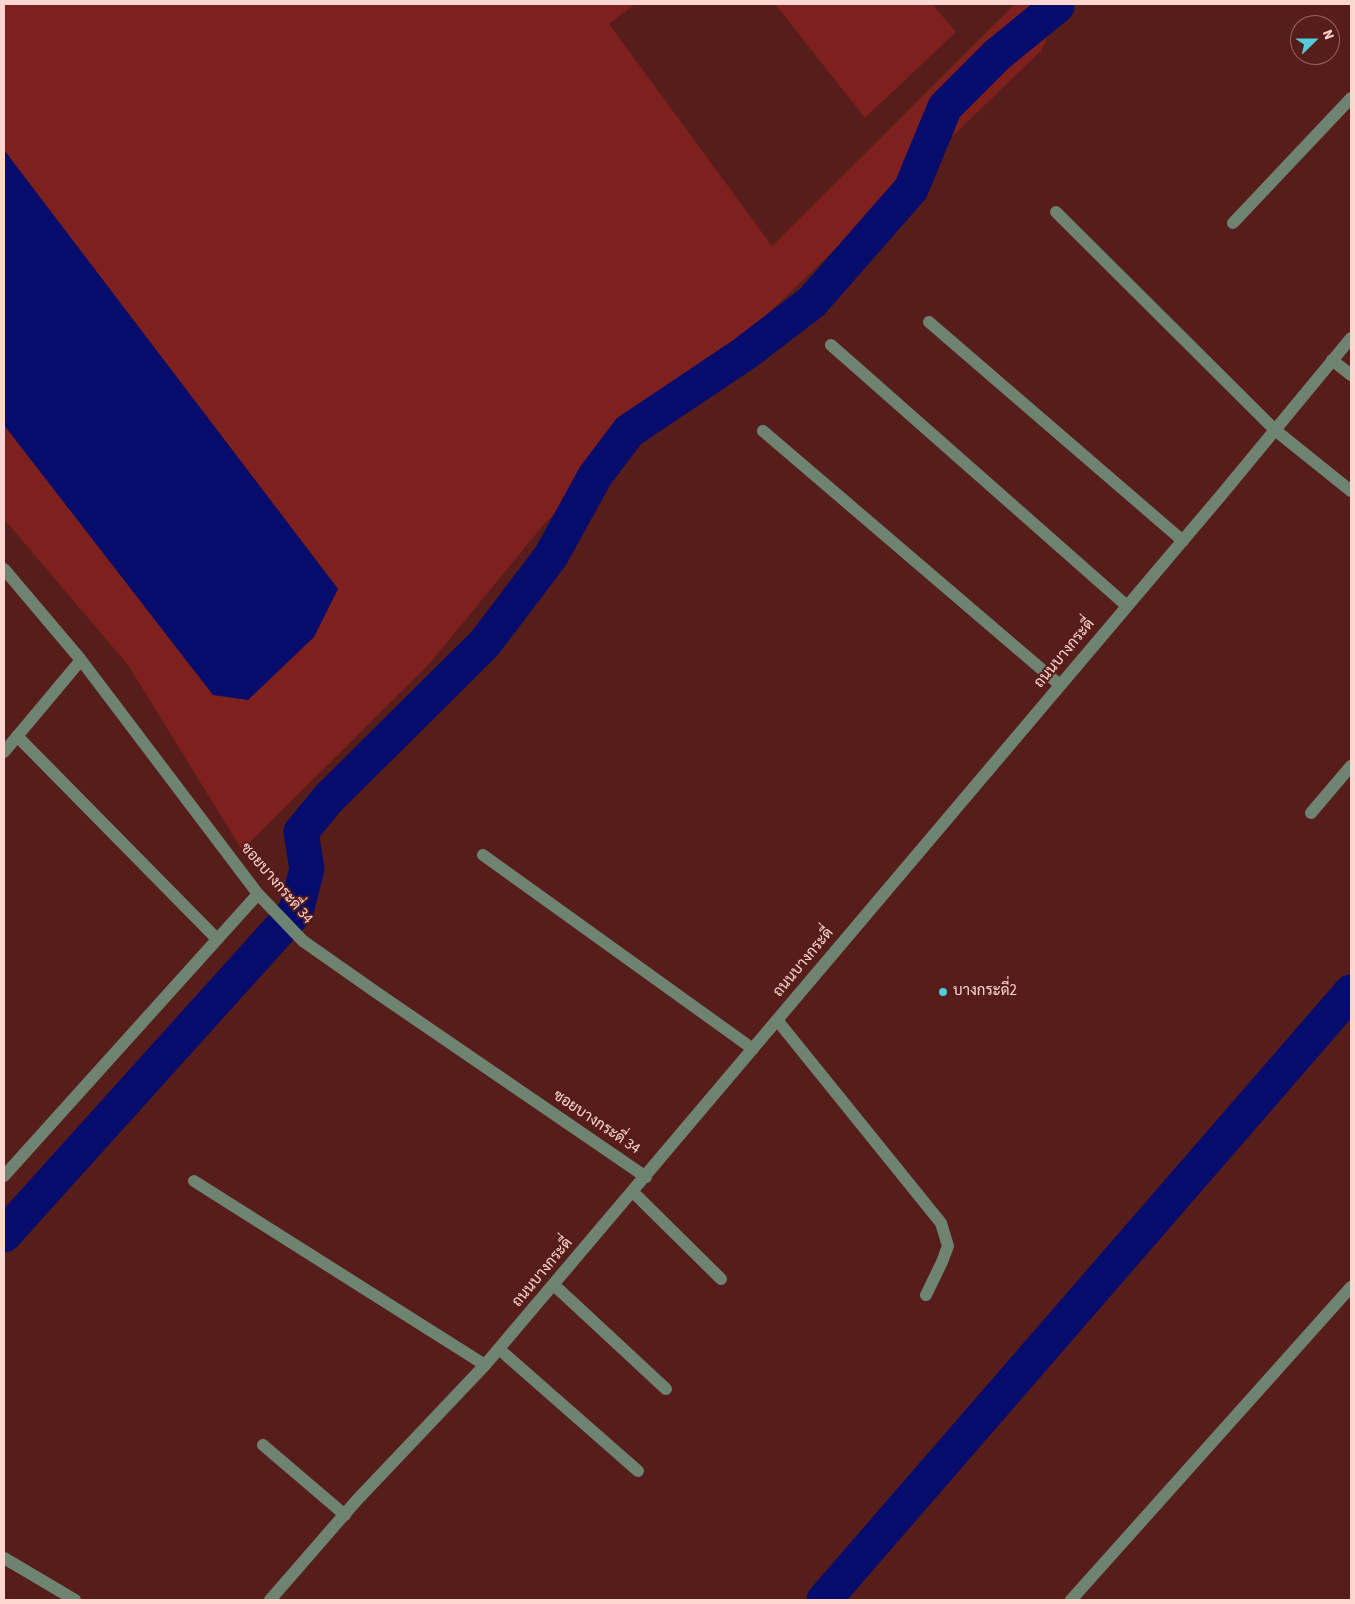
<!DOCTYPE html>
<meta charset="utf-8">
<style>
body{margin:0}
#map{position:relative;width:1355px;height:1604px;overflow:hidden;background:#561d1a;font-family:"Source Sans 3",sans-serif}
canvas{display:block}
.frame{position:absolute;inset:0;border:5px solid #fcd7d2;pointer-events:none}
.north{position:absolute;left:1290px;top:15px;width:50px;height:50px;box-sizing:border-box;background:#561d1a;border:1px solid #986764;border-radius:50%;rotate:68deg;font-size:14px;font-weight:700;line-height:20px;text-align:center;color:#fcd7d2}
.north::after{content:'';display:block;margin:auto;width:18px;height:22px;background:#52cbda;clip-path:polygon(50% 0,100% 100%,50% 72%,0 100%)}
</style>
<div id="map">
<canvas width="1355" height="1604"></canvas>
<div class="frame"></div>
<div class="north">N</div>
</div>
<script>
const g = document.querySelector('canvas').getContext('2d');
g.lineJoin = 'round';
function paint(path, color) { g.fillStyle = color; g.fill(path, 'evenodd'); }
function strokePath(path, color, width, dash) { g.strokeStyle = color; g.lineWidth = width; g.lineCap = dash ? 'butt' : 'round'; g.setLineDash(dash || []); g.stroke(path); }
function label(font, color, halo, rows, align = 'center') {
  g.font = font + ' "Source Sans 3",Sarabun,sans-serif'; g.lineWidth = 4; g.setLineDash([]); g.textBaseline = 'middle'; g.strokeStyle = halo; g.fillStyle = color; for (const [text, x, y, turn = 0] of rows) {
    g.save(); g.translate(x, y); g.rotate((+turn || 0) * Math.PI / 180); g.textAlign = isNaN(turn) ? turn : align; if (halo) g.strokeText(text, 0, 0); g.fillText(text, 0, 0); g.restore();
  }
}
const green = new Path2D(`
 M 4,4 L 635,4 L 609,24 L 772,246 L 1015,4 L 1063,4 L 1041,51 L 800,283 L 545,523 L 430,663 L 242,850 L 128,665 L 4,519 L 4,425 L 145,606 L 338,589 L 4,150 Z
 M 775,4 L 932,4 L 956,32 L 865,118 Z`);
const water = new Path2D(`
 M 4,150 L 338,589 L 314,637 L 248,700 L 213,695 L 4,425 Z`);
const canal = new Path2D(`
 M 4,1235 L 296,911 L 307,869 L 301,832 L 328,799 L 485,643 L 551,556 L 595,476 L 629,431 L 744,354 L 812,302 L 911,189 L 945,107 L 997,55 L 1057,6 L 1057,4
 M 824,1600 L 1351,992`);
const minor = new Path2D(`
 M 1056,212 L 1275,430 L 1351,491
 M 1233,223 L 1351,98
 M 929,322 L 1183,541
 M 831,345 L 1127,606
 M 1332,360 L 1351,375
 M 763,431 L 1060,685
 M 4,569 L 81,660 L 258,894 L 303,941 L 380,995 L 646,1177
 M 17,736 L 217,939
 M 4,752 L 81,660
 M 1311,813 L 1351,766
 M 483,855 L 753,1049
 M 777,1020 L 941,1223 L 948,1246 L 942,1262 L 926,1295
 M 4,1176 L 258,894
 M 194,1181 L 485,1365
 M 633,1192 L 721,1279
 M 554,1285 L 666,1389
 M 499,1349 L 638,1471
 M 263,1445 L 345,1515
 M 4,1558 L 75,1600
 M 270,1600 L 357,1500 L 485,1365 L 1223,493 L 1351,338
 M 1071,1600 L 1351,1287`);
const markers = [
 [943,992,5,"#52cbda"]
];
const streetNames = [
 ["ถนนบางกระดี่",1065,654,-50],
 ["ซอยบางกระดี่ 34",276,884,49],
 ["ถนนบางกระดี่",804,963,-50],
 ["ซอยบางกระดี่ 34",596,1123,34],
 ["ถนนบางกระดี่",543,1273,-50]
];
const poiNames = [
 ["บางกระดี่2",953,992]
];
paint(green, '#7e201e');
paint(water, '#060c6b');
strokePath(canal, '#060c6b', 35);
strokePath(minor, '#6f8470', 12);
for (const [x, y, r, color] of markers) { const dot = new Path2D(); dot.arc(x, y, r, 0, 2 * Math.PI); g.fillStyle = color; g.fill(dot); strokePath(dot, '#561d1a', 2); }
label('15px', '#fcd7d2', '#561d1a', streetNames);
label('15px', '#fcd7d2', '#561d1a', poiNames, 'left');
</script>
